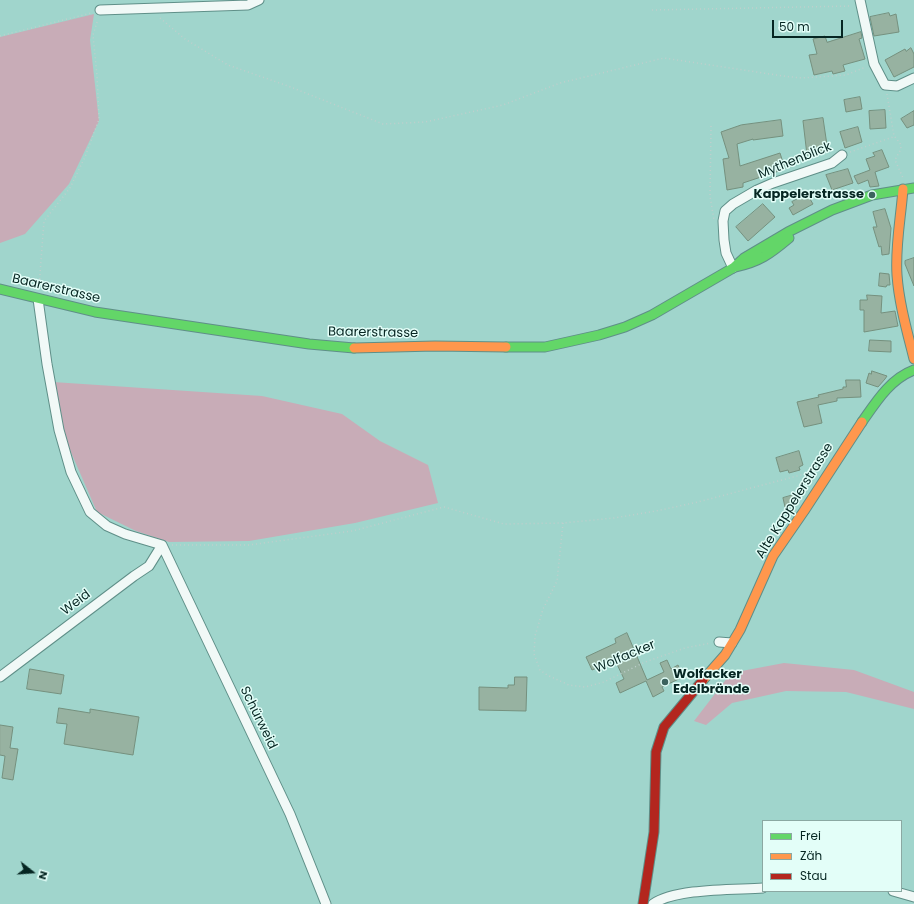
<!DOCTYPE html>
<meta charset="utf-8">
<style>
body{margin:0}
#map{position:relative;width:914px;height:904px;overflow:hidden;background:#a0d5cc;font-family:Poppins,sans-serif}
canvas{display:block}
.legend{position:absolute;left:762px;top:820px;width:140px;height:72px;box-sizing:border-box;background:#e3fef8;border:1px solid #8ba8a2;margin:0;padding:5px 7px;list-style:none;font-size:12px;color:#062622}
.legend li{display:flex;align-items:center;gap:8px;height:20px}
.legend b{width:20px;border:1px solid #8ba8a2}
.north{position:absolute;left:12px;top:852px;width:40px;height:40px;-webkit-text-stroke:3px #e3fef8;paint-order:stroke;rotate:107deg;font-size:11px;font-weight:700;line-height:16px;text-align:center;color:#062622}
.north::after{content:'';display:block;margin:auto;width:14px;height:18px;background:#062622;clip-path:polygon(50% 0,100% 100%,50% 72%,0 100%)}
.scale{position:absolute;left:772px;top:20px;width:71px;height:18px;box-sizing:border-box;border:2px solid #062622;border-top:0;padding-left:5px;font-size:12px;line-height:14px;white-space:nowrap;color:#062622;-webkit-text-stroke:3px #e3fef8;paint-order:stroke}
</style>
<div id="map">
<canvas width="914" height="904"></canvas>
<ul class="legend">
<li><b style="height:5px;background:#63d668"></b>Frei</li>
<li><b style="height:5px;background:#ff974d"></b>Zäh</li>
<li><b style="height:5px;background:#b3261e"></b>Stau</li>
</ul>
<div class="north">N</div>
<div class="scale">50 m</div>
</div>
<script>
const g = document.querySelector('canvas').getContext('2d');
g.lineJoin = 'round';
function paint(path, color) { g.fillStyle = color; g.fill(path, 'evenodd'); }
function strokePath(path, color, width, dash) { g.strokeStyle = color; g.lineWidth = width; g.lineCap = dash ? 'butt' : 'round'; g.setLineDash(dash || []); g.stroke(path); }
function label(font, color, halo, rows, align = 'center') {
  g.font = font + ' Poppins,sans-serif'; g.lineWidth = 3; g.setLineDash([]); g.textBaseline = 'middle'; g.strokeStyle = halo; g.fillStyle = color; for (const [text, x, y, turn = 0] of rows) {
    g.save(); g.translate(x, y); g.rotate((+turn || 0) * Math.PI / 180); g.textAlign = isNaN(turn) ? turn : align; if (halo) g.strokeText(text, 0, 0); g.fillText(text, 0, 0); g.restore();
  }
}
const green = new Path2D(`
 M 94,14 L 90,40 L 99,121 L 69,184 L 25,234 L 0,243 L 0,37 Z
 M 53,382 L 262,396 L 342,414 L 380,441 L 428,465 L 438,503 L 355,523 L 249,541 L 169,542 L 136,531 L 97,512 L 60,427 Z
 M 784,663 L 854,670 L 914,692 L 914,709 L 846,692 L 786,691 L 732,703 L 706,725 L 694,721 L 731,673 Z`);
const building = new Path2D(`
 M 889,13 L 890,16 L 896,14 L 899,32 L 874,36 L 870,17 Z
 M 861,32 L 862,38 L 859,39 L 865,59 L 843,65 L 845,71 L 833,74 L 832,71 L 814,75 L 809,55 L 817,54 L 813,39 L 825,36 L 827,42 Z
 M 911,48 L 914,54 L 914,67 L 894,77 L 885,60 L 905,49 L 906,51 Z
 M 860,97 L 862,109 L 846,112 L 844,100 Z
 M 885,110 L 886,128 L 870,129 L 869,111 Z
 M 914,111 L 914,125 L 907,128 L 901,119 Z
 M 823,118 L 828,152 L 807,155 L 803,121 Z
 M 781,120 L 783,136 L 753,140 L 753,139 L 737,144 L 740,166 L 780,153 L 785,169 L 743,183 L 743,187 L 727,190 L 723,159 L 729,158 L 721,132 L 741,125 Z
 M 858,127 L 862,142 L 845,148 L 840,132 Z
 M 882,150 L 889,167 L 875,172 L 879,186 L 870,187 L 868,180 L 858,184 L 854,176 L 870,170 L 866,159 L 875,156 L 873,153 Z
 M 848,169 L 853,183 L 832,190 L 826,175 Z
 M 807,194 L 813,204 L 793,215 L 789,208 L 794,205 L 792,202 Z
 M 763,204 L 775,217 L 748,241 L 736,227 Z
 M 885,209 L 891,228 L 889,254 L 882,255 L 881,246 L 879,247 L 873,227 L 877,227 L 873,212 Z
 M 914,258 L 914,286 L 905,264 L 905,261 Z
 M 880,273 L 889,274 L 890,285 L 887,285 L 886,287 L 879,286 Z
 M 867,295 L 882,296 L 881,313 L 895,311 L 898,326 L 864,332 L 864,310 L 860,310 L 860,300 L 867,300 Z
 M 870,340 L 891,341 L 891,352 L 869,351 Z
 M 872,371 L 887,376 L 885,379 L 878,387 L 866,383 L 869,373 L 871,374 Z
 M 846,380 L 860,380 L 861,397 L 837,398 L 837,401 L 818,405 L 822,423 L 804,427 L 797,402 L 819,397 L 818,395 L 843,389 L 843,387 L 846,387 Z
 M 799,451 L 803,465 L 799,467 L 800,470 L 789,473 L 788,470 L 780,472 L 776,458 Z
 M 797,494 L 799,503 L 785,507 L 783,498 Z
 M 627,633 L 647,680 L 664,672 L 660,663 L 667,660 L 671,669 L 678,665 L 683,677 L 662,687 L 664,691 L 653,697 L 646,681 L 620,693 L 616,683 L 624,679 L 615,660 L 592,670 L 586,657 L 616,643 L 615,639 Z
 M 30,669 L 64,675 L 61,694 L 27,689 Z
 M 515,677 L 527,677 L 526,711 L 479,710 L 479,687 L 508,688 L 508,685 L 514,685 Z
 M 59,708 L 90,713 L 90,709 L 139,717 L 133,755 L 64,744 L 67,724 L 57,723 Z
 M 0,725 L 13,727 L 10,748 L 18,749 L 13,780 L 2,778 L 5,756 L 0,755 Z`);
const path = new Path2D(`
 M 652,10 L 852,6
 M 160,18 L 185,39 L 228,65 L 288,86 L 383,124 L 425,122 L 503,105 L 560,83 L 664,58 L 783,76 L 801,78 L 846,75 L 866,67
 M 0,36 L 91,13
 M 887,94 L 894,136 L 900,143 L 901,149 L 895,160 L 903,178
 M 711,126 L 710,196 L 714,220
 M 850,152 L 893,137
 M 39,287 L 44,221 L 70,188 L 85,157 L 99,119 L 97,76 L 93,35 L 98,19
 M 563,523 L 557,581 L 543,609 L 535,636 L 534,654 L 540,670 L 547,675 L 569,685 L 585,687 L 604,682 L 645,662 L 685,648 L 711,643
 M 172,545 L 249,545 L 352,531 L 444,507 L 504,524 L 563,523 L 614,518 L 656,511 L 698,502 L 816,471`);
const street = new Path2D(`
 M 860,0 L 874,64 L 885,85 L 897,86 L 914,78
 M 100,10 L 248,5 L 259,0
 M 733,268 L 726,253 L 724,240 L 723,221 L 725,211 L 733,204 L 757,190 L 773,183 L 832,163 L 842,155
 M 38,299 L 47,364 L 59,430 L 71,472 L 90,512 L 107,526 L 125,534 L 162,545
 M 162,545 L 290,814 L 326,904
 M 719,642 L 732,643
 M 0,677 L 134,576 L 149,566 L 162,545
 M 893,891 L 914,897
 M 653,904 C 676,888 734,890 763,888`);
const fast = new Path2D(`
 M 735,267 C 759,262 770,254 789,238
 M 0,289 L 95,312 L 309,344 L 354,348
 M 506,347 L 545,347 L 599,335 L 625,327 L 652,315 L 733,268 L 744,258 L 788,232 L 832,210 L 872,195 L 914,188
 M 862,422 C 876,402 890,379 914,370`);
const slow = new Path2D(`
 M 903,189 C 901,217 895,246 897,275 C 899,303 907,331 914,359
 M 354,348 L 435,346 L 506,347
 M 703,680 L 725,655 L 740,630 L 773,556 L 804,511 L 862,422`);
const jam = new Path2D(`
 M 643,904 L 654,832 L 656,752 L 664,727 L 703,680`);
const markers = [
 [872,195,4,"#3c635e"],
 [665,682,4,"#3c635e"]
];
const streetNames = [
 ["Mythenblick",795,161,-22],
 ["Baarerstrasse",56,289,13],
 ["Baarerstrasse",373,333,1],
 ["Alte Kappelerstrasse",795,501,-58],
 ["Weid",76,603,-37],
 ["Wolfacker",625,657,-23],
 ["Schürweid",258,718,64]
];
const poiNames = [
 ["Kappelerstrasse",864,195],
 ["Wolfacker",673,675,"left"],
 ["Edelbrände",673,690,"left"]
];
paint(green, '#c8acb7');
paint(building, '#97b2a1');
strokePath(building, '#75907e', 1);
strokePath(street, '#5f8f88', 11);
strokePath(fast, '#5f8f88', 11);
strokePath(slow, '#5f8f88', 11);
strokePath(jam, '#5f8f88', 11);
strokePath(path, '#bfcfcc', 1.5, [1, 3]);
strokePath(street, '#f1f9f7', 9);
strokePath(fast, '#63d668', 9);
strokePath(slow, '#ff974d', 9);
strokePath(jam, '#b3261e', 9);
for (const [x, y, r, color] of markers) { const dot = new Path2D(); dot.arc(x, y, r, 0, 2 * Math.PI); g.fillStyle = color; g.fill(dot); strokePath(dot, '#e3fef8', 1.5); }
label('13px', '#062622', '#e3fef8', streetNames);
label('bold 13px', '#062622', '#e3fef8', poiNames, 'right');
</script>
